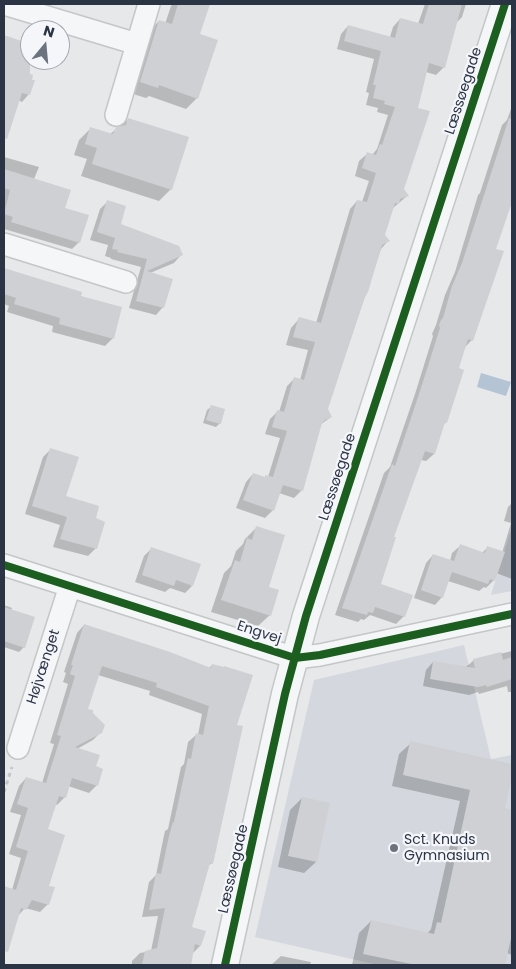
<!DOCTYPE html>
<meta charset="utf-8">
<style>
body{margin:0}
#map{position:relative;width:516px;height:969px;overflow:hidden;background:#e6e8ea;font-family:Poppins,sans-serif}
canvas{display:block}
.frame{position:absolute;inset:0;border:5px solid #2b3445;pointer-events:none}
.north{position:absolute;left:20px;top:20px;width:50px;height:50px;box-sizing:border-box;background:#f4f6f9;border:1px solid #a4a8b1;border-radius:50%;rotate:17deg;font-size:14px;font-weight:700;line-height:20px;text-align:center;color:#2b3445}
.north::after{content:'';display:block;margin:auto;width:18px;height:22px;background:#6c737f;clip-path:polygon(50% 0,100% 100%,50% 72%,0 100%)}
</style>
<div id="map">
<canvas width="516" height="969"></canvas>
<div class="frame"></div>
<div class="north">N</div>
</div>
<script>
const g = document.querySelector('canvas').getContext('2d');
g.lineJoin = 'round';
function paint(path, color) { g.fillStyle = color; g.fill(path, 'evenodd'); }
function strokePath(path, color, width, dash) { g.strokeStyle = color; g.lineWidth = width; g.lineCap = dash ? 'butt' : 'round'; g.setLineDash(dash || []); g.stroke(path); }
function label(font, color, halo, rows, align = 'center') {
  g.font = font + ' Poppins,sans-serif'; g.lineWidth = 4.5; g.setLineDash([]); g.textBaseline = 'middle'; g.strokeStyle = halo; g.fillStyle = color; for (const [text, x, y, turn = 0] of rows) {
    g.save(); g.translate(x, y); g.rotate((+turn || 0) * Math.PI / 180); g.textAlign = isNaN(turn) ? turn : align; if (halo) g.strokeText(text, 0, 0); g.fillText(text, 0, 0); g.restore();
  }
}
const built = new Path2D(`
 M 512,527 L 512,591 L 491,595 Z
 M 464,645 L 491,759 L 512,755 L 512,965 L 378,965 L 255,937 L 314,680 Z`);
const water = new Path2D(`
 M 481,373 L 511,382 L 506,396 L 477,387 Z`);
const shadow = new Path2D(`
 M 173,4 L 208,4 L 198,35 L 197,98 L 186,109 L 149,96 L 146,98 L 130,93 L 148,32 L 159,21 L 165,24 L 171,6 Z
 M 425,4 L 466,4 L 462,17 L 455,24 L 444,67 L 436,75 L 426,72 L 417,108 L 403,189 L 407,196 L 392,209 L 384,235 L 388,241 L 381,249 L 327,409 L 331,417 L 320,425 L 302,490 L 294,498 L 279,493 L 273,510 L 265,518 L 236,508 L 246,482 L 253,474 L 264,478 L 266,476 L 268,477 L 280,438 L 265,434 L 270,419 L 277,412 L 279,412 L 287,386 L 294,379 L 300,380 L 308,350 L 286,345 L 291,328 L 299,319 L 316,323 L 350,209 L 357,201 L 362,202 L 369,181 L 355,176 L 359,161 L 367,154 L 372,155 L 377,149 L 388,115 L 377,112 L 378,108 L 366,105 L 369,93 L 366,92 L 374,59 L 337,49 L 341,34 L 348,26 L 390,37 L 393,27 L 400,19 L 418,24 Z
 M 4,37 L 26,44 L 30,47 L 29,94 L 22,102 L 18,100 L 5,118 L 4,122 Z
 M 512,106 L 512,197 L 495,250 L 472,340 L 464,348 L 458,369 L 446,422 L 443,425 L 434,454 L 426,461 L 421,460 L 393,537 L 379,585 L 404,616 L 396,624 L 370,615 L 364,620 L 361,619 L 358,622 L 335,615 L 384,473 L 390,467 L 415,394 L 433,336 L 432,334 L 436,325 L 445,295 L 455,272 L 478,195 L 480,193 L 502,125 L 507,120 Z
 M 129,119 L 171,189 L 159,201 L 81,176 L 87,159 L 74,155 L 79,140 L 91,128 L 110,134 Z
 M 4,157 L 39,167 L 34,179 L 64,209 L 79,242 L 72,249 L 4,229 Z
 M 107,202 L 119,225 L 181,255 L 174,263 L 150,273 L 163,307 L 156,315 L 129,308 L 141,267 L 111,259 L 111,258 L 105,256 L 108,245 L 90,240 L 100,209 Z
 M 4,269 L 81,293 L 80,297 L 113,338 L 105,346 L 52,332 L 53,326 L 7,312 L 9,306 L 4,304 Z
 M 211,407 L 220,423 L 216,427 L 203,423 L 207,410 Z
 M 51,449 L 65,497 L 94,519 L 96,548 L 88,556 L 53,547 L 60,525 L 25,514 L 43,457 Z
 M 512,503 L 512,579 L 496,573 L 494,580 L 486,588 L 484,587 L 479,591 L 448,581 L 442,597 L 435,605 L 414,598 L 426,563 L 433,555 L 450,561 L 452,553 L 460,546 L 482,553 L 487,548 L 502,553 L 511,523 L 504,521 L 508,507 Z
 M 257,527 L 267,588 L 270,615 L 258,626 L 211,612 L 224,573 L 231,566 L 236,551 L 243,544 L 245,539 Z
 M 151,549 L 192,586 L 185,593 L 170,588 L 165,592 L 135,582 L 144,556 Z
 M 4,605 L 12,608 L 11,610 L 24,647 L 19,652 L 4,647 Z
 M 84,625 L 209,668 L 212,665 L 235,726 L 212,863 L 208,866 L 190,928 L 200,946 L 192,954 L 190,965 L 132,965 L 132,961 L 140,953 L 151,951 L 158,916 L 142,917 L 149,882 L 156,875 L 162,845 L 165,831 L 168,829 L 181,767 L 184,764 L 188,742 L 196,735 L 198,735 L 202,714 L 149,695 L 150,691 L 98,675 L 86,709 L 101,732 L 93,740 L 77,749 L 94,767 L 97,785 L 89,793 L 68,786 L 65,797 L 57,805 L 55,804 L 47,830 L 48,904 L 40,912 L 25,908 L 17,917 L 11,936 L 4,943 L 4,887 L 12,890 L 21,858 L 9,854 L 21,815 L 10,812 L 19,786 L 26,778 L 42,783 L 54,744 L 50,743 L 68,684 L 63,682 L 66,673 L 64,672 L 77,633 Z
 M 512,651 L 512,692 L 508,692 L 507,686 L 479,694 L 478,692 L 469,695 L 423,686 L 426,670 L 433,662 L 465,668 L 474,660 Z
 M 411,743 L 512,765 L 504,809 L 512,811 L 512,955 L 507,953 L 504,965 L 352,965 L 359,933 L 371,921 L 427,934 L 431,929 L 460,801 L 392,786 L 399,754 Z
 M 302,798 L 316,862 L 304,873 L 278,867 L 290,810 Z
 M 281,956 L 311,962 L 310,965 L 271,965 Z`);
const building = new Path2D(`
 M 178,4 L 210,4 L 200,34 L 218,40 L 198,99 L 159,85 L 158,88 L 140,82 L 159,20 L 172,24 Z
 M 429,4 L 462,4 L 445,68 L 429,63 L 418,108 L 430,111 L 404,189 L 409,196 L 400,199 L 399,204 L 395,203 L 385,235 L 390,241 L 382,245 L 368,292 L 364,299 L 328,409 L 332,417 L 325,420 L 322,423 L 303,491 L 283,485 L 274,511 L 243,500 L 253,473 L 265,477 L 265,475 L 273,477 L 287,431 L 272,427 L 277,410 L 284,412 L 294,377 L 304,380 L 315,342 L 293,337 L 298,319 L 299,317 L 321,323 L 357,200 L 367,202 L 376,173 L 362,168 L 367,152 L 376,155 L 380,144 L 382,145 L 395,107 L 384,104 L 385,101 L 373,98 L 376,85 L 373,85 L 381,51 L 344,41 L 348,25 L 395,38 L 400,18 L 423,24 Z
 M 4,35 L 30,44 L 30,74 L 33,75 L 32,80 L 35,80 L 30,95 L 22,93 L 7,139 L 4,138 Z
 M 128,118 L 189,137 L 172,190 L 92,164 L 97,148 L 85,144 L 90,127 L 113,134 L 116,127 L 126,125 Z
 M 509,118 L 512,119 L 512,202 L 496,249 L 504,251 L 473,341 L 468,339 L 459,368 L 464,370 L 447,423 L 445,422 L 435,454 L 425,451 L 394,537 L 396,537 L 381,584 L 413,595 L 405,617 L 375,607 L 373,613 L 368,612 L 367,615 L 342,608 L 392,464 L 395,466 L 422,385 L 440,328 L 439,325 L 441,320 L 443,318 L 452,286 L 462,263 Z
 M 4,169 L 71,190 L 65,208 L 89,215 L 80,243 L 11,222 L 13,217 L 4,214 L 10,190 L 4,188 Z
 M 107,200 L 126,206 L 121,224 L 179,246 L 183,255 L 147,271 L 173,279 L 164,308 L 136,301 L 147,259 L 117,252 L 118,250 L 112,249 L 115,238 L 97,232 Z
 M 4,268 L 82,292 L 81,296 L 122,307 L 114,339 L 59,324 L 60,318 L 14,304 L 16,298 L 4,294 Z
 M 211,405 L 225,409 L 221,424 L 206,420 Z
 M 50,448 L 79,457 L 66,496 L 99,506 L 96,518 L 105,522 L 97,549 L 60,539 L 67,517 L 32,506 Z
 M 256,526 L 285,535 L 269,587 L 279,590 L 271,616 L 221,600 L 235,560 L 240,562 L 247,538 L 252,540 Z
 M 460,544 L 485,553 L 487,546 L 505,552 L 495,581 L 490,579 L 488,584 L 452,572 L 443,598 L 421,590 L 433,554 L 454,561 Z
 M 151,547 L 201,564 L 193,586 L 176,580 L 174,586 L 142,575 Z
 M 4,607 L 35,617 L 25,648 L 4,641 Z
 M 84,624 L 170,652 L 211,668 L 212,664 L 224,667 L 224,666 L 253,675 L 237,725 L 243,726 L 213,864 L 210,863 L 192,927 L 206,931 L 201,946 L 195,944 L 191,965 L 142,965 L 145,951 L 157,948 L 165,908 L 149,910 L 156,873 L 161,874 L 169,836 L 173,822 L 174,822 L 188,758 L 191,759 L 196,733 L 203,735 L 209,706 L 156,687 L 157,683 L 102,666 L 88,709 L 93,710 L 93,713 L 105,725 L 102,733 L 75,747 L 100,755 L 96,766 L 103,769 L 98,786 L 72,778 L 66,798 L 59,796 L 48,829 L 65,835 L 49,886 L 55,887 L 49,905 L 32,900 L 26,910 L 21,908 L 8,952 L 4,951 L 4,886 L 16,890 L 28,851 L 16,847 L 28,808 L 17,804 L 26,777 L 46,783 L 61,736 L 57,735 L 75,676 L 70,674 L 73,665 L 71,665 Z
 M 501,652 L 503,660 L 512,657 L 512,679 L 487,687 L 486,685 L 478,687 L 430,679 L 433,661 L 475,668 L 473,659 Z
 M 410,741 L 512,764 L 512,776 L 505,808 L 512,810 L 512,934 L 505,965 L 416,965 L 363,954 L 371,920 L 434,934 L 437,922 L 441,923 L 470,790 L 403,775 Z
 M 302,797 L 330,803 L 317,862 L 288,856 Z`);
const path = new Path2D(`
 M 4,792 L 12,767`);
const minor = new Path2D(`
 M 4,4 L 137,44
 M 116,115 L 149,4
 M 4,244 L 126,282
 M 4,565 L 295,658 L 320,655 L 512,614
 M 18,748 L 70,586`);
const tertiary = new Path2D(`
 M 225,965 L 285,694 L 306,616 L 505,4`);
const cycleway = new Path2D(`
 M 4,565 L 295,658 L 320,655 L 512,614
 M 225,965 L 285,694 L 306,616 L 505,4`);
const markers = [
 [394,848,5,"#6c737f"]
];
const streetNames = [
 ["Læssøegade",464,91,-72],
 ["Læssøegade",338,477,-72],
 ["Engvej",259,633,18],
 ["Højvænget",44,667,-72],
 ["Læssøegade",234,869,-77]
];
const poiNames = [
 ["Sct. Knuds",404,840],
 ["Gymnasium",404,856]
];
paint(built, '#d4d7dd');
paint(water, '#b4c4d5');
paint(shadow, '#0003');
paint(building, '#ced0d3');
strokePath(minor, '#c4c6c8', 24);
strokePath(tertiary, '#c4c6c8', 29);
strokePath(path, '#c5c6ca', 3, [4, 4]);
strokePath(minor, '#f5f6f7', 21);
strokePath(tertiary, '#f5f6f7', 26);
strokePath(cycleway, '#1b5e20', 8);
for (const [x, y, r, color] of markers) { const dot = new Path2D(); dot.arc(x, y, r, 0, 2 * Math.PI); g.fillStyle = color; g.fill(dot); strokePath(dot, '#f4f6f9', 2); }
label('14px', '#2b3445', '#f4f6f9', streetNames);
label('14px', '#2b3445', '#f4f6f9', poiNames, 'left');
</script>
